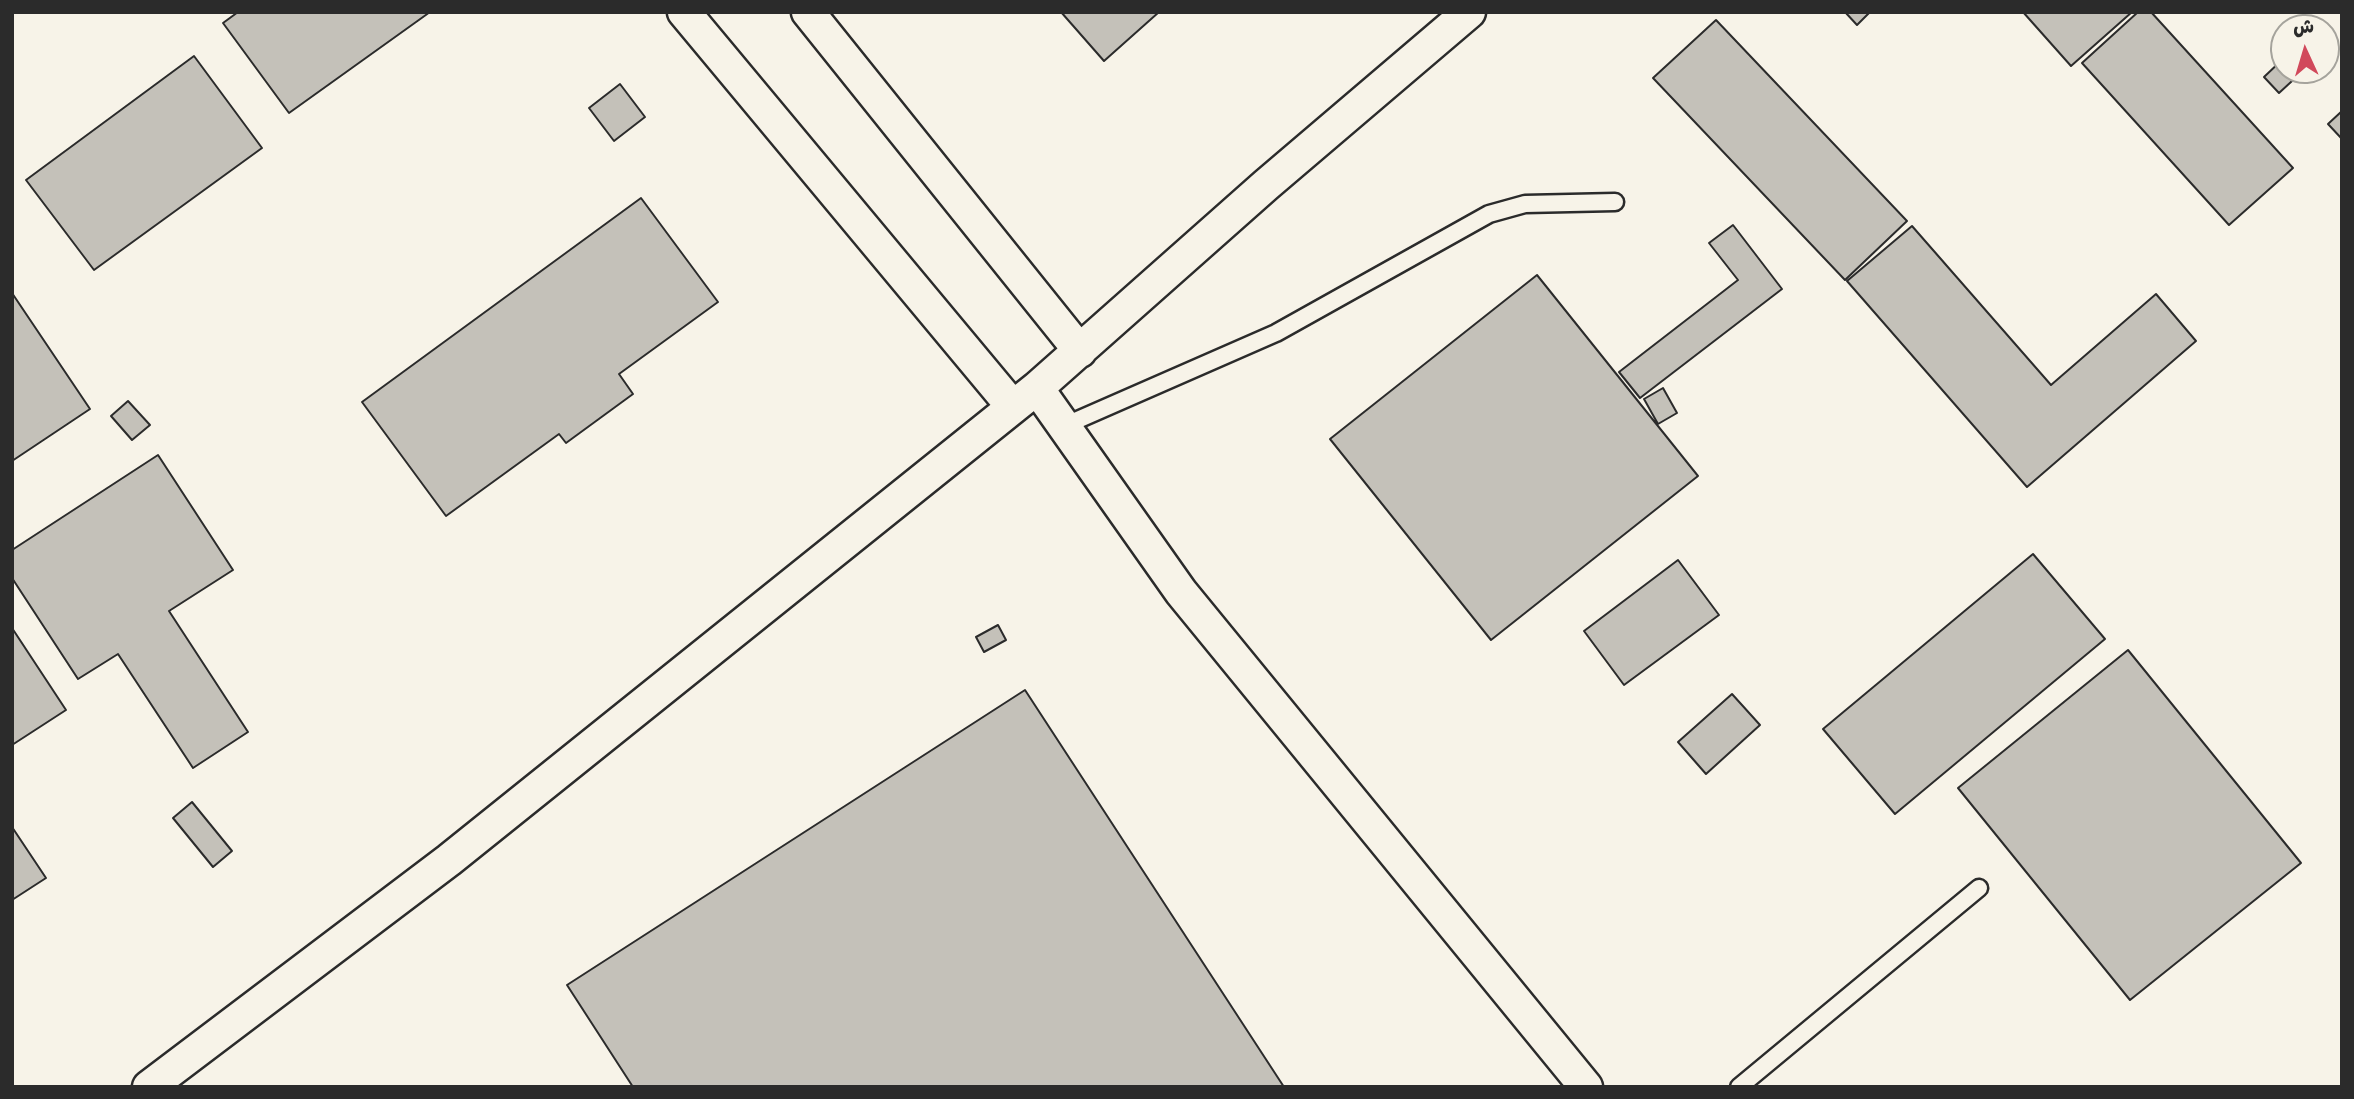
<!DOCTYPE html>
<meta charset="utf-8">
<style>
body{margin:0}
#map{position:relative;width:2354px;height:1099px;overflow:hidden;background:#f7f3e8;font-family:"Gochi Hand","Playpen Sans Arabic",sans-serif}
canvas{display:block}
.frame{position:absolute;inset:0;border:14px solid #2b2b2b;pointer-events:none}
.north{position:absolute;left:2270px;top:14px;width:70px;height:70px;box-sizing:border-box;background:#f7f3e8;border:2px solid #a5a39c;border-radius:50%;rotate:356deg;font-size:19px;font-weight:700;line-height:28px;text-align:center;color:#2b2b2b}
.north::after{content:'';display:block;margin:auto;width:24px;height:32px;background:#d1495b;clip-path:polygon(50% 0,100% 100%,50% 72%,0 100%)}
</style>
<div id="map">
<canvas width="2354" height="1099"></canvas>
<div class="frame"></div>
<div class="north">ش</div>
</div>
<script>
const g = document.querySelector('canvas').getContext('2d');
g.lineJoin = 'round';
function paint(path, color) { g.fillStyle = color; g.fill(path, 'evenodd'); }
function strokePath(path, color, width, dash) { g.strokeStyle = color; g.lineWidth = width; g.lineCap = dash ? 'butt' : 'round'; g.setLineDash(dash || []); g.stroke(path); }
const building = new Path2D(`
 M 238,12 L 430,12 L 289,113 L 223,23 Z
 M 1061,12 L 1159,12 L 1104,61 Z
 M 1845,12 L 1870,12 L 1857,25 Z
 M 2023,12 L 2132,12 L 2071,66 Z
 M 2138,12 L 2151,12 L 2293,168 L 2229,225 L 2082,63 Z
 M 1716,20 L 1907,221 L 1845,280 L 1653,78 Z
 M 194,56 L 262,148 L 94,270 L 26,180 Z
 M 2284,58 L 2284,70 L 2304,70 L 2279,93 L 2264,77 Z
 M 620,84 L 645,117 L 614,141 L 589,108 Z
 M 2342,111 L 2342,139 L 2328,124 Z
 M 641,198 L 718,302 L 619,374 L 633,394 L 566,443 L 559,434 L 446,516 L 362,402 Z
 M 1733,225 L 1782,289 L 1640,398 L 1619,372 L 1738,280 L 1709,243 Z
 M 1912,226 L 2051,385 L 2156,294 L 2196,341 L 2027,487 L 1847,281 Z
 M 1537,275 L 1698,476 L 1491,640 L 1330,439 Z
 M 12,293 L 90,409 L 12,461 Z
 M 1663,388 L 1677,413 L 1658,424 L 1644,399 Z
 M 128,401 L 150,425 L 132,440 L 111,416 Z
 M 158,455 L 233,570 L 169,611 L 248,732 L 193,768 L 118,654 L 78,679 L 12,578 L 12,550 Z
 M 2033,554 L 2105,639 L 1895,814 L 1823,729 Z
 M 1678,560 L 1719,615 L 1624,685 L 1584,631 Z
 M 998,625 L 1006,640 L 984,652 L 976,637 Z
 M 12,628 L 66,710 L 12,745 Z
 M 2128,650 L 2301,863 L 2130,1000 L 1958,788 Z
 M 1025,690 L 1284,1087 L 633,1087 L 567,985 Z
 M 1732,694 L 1760,725 L 1706,774 L 1678,742 Z
 M 192,802 L 232,851 L 213,867 L 173,818 Z
 M 12,827 L 46,878 L 12,900 Z`);
const service = new Path2D(`
 M 1066,425 L 1276,333 L 1489,214 L 1525,204 L 1615,202
 M 1739,1087 L 1979,888`);
const minor = new Path2D(`
 M 684,12 L 1013,407
 M 808,12 L 1080,351
 M 1037,388 L 1181,592 L 1586,1087
 M 149,1087 L 449,860 L 1037,388 L 1266,185 L 1469,12`);
paint(building, '#c4c1b9');
strokePath(building, '#2b2b2b', 2);
strokePath(service, '#2b2b2b', 21);
strokePath(minor, '#2b2b2b', 37);
strokePath(service, '#f7f3e8', 16);
strokePath(minor, '#f7f3e8', 32);
</script>
